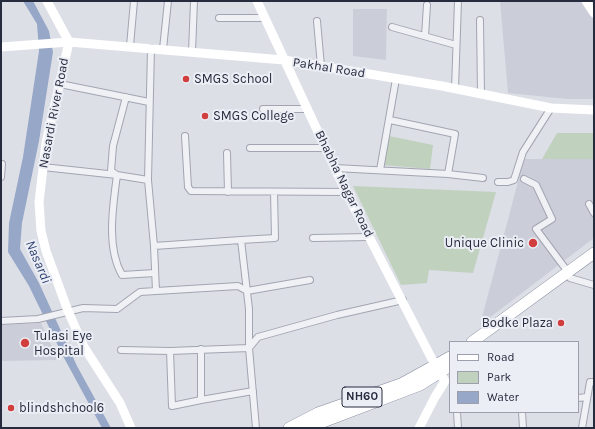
<!DOCTYPE html>
<style>
body{margin:0}
#map{position:relative;width:595px;height:429px;overflow:hidden;background:#dddfe7;font-family:Karla,sans-serif}
canvas{display:block}
.frame{position:absolute;inset:0;border:2px solid #262b3e;pointer-events:none}
.legend{position:absolute;left:449px;top:341px;width:130px;height:72px;box-sizing:border-box;background:#eceef5;border:1px solid #9da0ac;margin:0;padding:5px 7px;list-style:none;font-size:12px;color:#262b3e}
.legend li{display:flex;align-items:center;gap:8px;height:20px}
.legend b{width:20px;border:1px solid #9da0ac}
</style>
<div id="map">
<canvas width="595" height="429"></canvas>
<div class="frame"></div>
<ul class="legend">
<li><b style="height:5px;background:#fff"></b>Road</li>
<li><b style="height:11px;background:#c0d1be"></b>Park</li>
<li><b style="height:11px;background:#97a7c8"></b>Water</li>
</ul>
</div>
<script>
const g = document.querySelector('canvas').getContext('2d');
g.lineJoin = 'round';
function paint(path, color) { g.fillStyle = color; g.fill(path, 'evenodd'); }
function strokePath(path, color, width, dash) { g.strokeStyle = color; g.lineWidth = width; g.lineCap = dash ? 'butt' : 'round'; g.setLineDash(dash || []); g.stroke(path); }
function label(font, color, halo, rows, align = 'center') {
  g.font = font + ' Karla,sans-serif'; g.lineWidth = 4; g.setLineDash([]); g.textBaseline = 'middle'; g.strokeStyle = halo; g.fillStyle = color; for (const [text, x, y, turn = 0] of rows) {
    g.save(); g.translate(x, y); g.rotate((+turn || 0) * Math.PI / 180); g.textAlign = isNaN(turn) ? turn : align; if (halo) g.strokeText(text, 0, 0); g.fillText(text, 0, 0); g.restore();
  }
}
const built = new Path2D(`
 M 500,1 L 581,1 L 594,20 L 594,99 L 567,99 L 508,93 Z
 M 353,9 L 387,9 L 386,60 L 353,56 Z
 M 524,159 L 594,159 L 594,238 L 480,325 Z
 M 41,323 L 58,360 L 1,361 L 1,325 Z`);
const green = new Path2D(`
 M 557,133 L 594,133 L 594,159 L 542,159 Z
 M 389,136 L 433,145 L 430,169 L 383,165 Z
 M 353,186 L 496,192 L 473,273 L 429,270 L 427,283 L 401,285 Z`);
const water = new Path2D(`
 M 23,1 L 33,1 L 49,31 L 53,52 L 39,141 L 22,223 L 20,249 L 39,283 L 77,366 L 111,428 L 102,428 L 63,356 L 29,286 L 8,252 L 9,223 L 23,157 L 39,51 L 37,24 Z`);
const street = new Path2D(`
 M 219,18 L 265,18
 M 480,20 L 481,94
 M 317,21 L 321,66
 M 392,27 L 456,45
 M 425,36 L 427,5
 M 130,46 L 134,1
 M 163,49 L 168,1
 M 192,52 L 194,1
 M 60,84 L 149,102
 M 455,89 L 458,1
 M 126,97 L 113,146 L 111,171 L 117,175 L 148,180
 M 263,109 L 307,109
 M 390,120 L 455,134 L 448,174
 M 185,136 L 188,187 L 191,191 L 346,192
 M 250,148 L 325,148
 M 227,153 L 228,192
 M 43,167 L 117,175 C 113,206 106,247 122,275 L 155,273
 M 335,168 L 448,174 L 483,178
 M 380,170 L 396,79
 M 1,177 L 2,164
 M 524,179 L 536,185 L 552,219 L 536,229 L 568,272
 M 498,182 L 508,182 L 514,180 L 523,152 L 551,108
 M 589,204 L 594,213
 M 313,238 L 370,237
 M 241,240 L 275,238 L 274,192
 M 154,246 L 156,291
 M 570,278 L 594,285
 M 1,321 L 38,319 L 83,308 L 117,309 L 140,292 L 238,286 L 247,291 L 310,280
 M 201,349 L 201,400 L 253,391
 M 121,350 L 170,351 L 249,348 L 249,309 L 241,240 L 154,246 L 148,180 L 151,48
 M 170,351 L 172,406 L 201,400
 M 578,398 L 587,397
 M 457,412 L 458,428
 M 522,412 L 523,428
 M 256,428 L 249,348 L 258,337 L 337,315 L 403,300
 M 582,428 L 590,382 L 594,382`);
const secondary = new Path2D(`
 M 47,1 L 69,42 L 46,143 L 39,202 L 41,231 L 46,251 L 68,311 L 84,347 L 120,403 L 131,428
 M 257,1 L 346,192 L 435,365 L 445,381 L 435,397 L 419,428
 M 586,1 L 594,13
 M 1,47 L 69,42 L 284,60 L 442,86 L 551,108 L 594,110`);
const highway = new Path2D(`
 M 472,342 L 594,253
 M 289,428 L 318,413 L 401,384 L 450,357
 M 307,428 L 420,385 L 450,366`);
const markers = [
 [186,79,4,"#d03e3e"],
 [205,116,4,"#d03e3e"],
 [533,243,5,"#d03e3e"],
 [561,323,4,"#d03e3e"],
 [25,343,5,"#d03e3e"],
 [11,408,4,"#d03e3e"]
];
const shields = [
 [362,397,40]
];
const shieldNames = [
 ["NH60",362,397]
];
const streetNames = [
 ["Pakhal Road",329,68,9],
 ["Nasardi River Road",54,113,-79],
 ["Bhabha Nagar Road",344,184,64]
];
const poiNames = [
 ["SMGS School",194,79],
 ["SMGS College",213,116],
 ["Unique Clinic",524,243,"right"],
 ["Bodke Plaza",553,323,"right"],
 ["Tulasi Eye",34,336],
 ["Hospital",34,351],
 ["blindshchool6",19,408]
];
const waterNames = [
 ["Nasardi",38,262,67]
];
paint(built, '#cbced9');
paint(green, '#c0d1be');
paint(water, '#97a7c8');
strokePath(street, '#a2a5b1', 8);
strokePath(highway, '#848a9e', 12);
strokePath(street, '#f0f1f5', 6);
strokePath(secondary, '#fff', 9);
strokePath(highway, '#fff', 11);
for (const [x, y, r, color] of markers) { const dot = new Path2D(); dot.arc(x, y, r, 0, 2 * Math.PI); g.fillStyle = color; g.fill(dot); strokePath(dot, '#eceef5', 1.5); }
for (const [x, y, w] of shields) { const box = new Path2D(); box.roundRect(x - w / 2, y - 10, w, 20, 3); g.fillStyle = '#eceef5'; g.fill(box); strokePath(box, '#262b3e', 1); }
label('bold 12px', '#262b3e', null, shieldNames);
label('13px', '#262b3e', '#eceef5', streetNames);
label('13px', '#262b3e', '#eceef5', poiNames, 'left');
label('italic 14px', '#304372', '#eceef5', waterNames);
</script>
